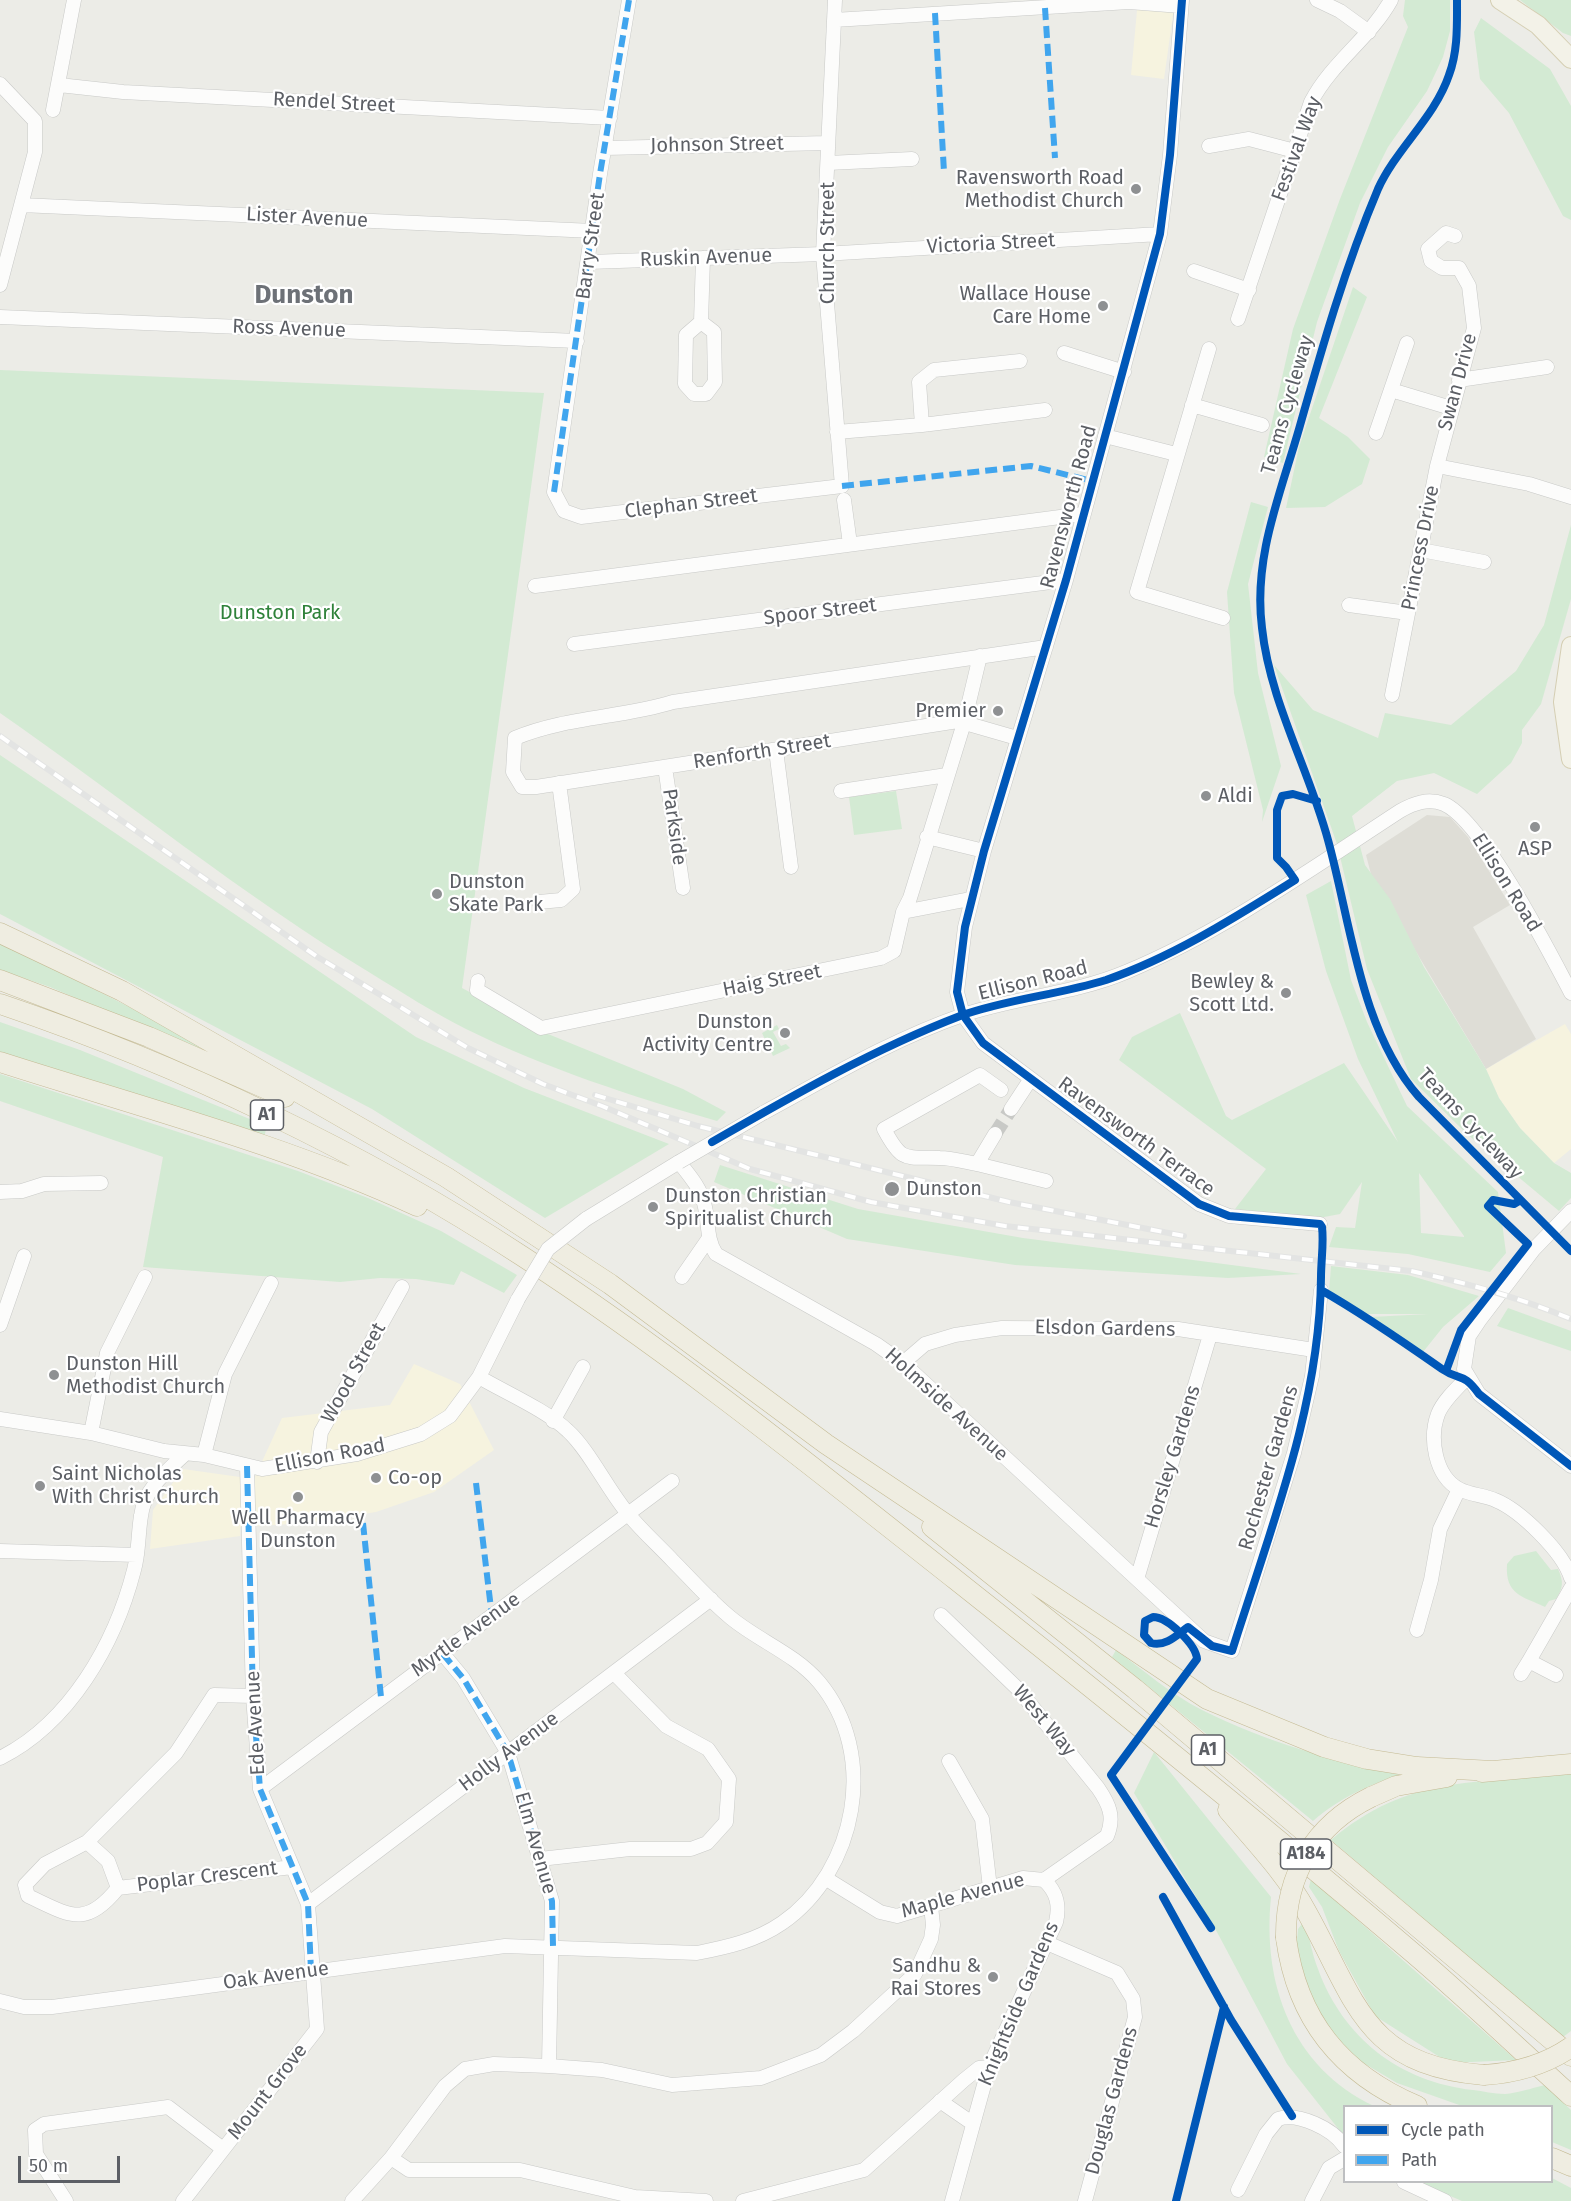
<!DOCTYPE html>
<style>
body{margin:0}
#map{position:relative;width:1571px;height:2201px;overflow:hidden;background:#ecece7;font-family:"Fira Sans",sans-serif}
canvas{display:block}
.legend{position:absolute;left:1343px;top:2105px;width:210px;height:78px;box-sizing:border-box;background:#fff;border:2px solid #bebfc1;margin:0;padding:8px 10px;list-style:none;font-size:18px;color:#5c5f65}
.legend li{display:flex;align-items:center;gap:12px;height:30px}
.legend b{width:30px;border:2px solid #bebfc1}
.scale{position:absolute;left:18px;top:2156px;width:102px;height:27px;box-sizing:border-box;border:3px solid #5c5f65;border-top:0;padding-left:8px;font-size:18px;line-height:21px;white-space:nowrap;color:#5c5f65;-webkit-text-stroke:4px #fff;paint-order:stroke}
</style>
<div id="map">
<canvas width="1571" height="2201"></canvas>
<ul class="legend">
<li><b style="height:8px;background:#0057b8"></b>Cycle path</li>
<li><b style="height:8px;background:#40a5ee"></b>Path</li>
</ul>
<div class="scale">50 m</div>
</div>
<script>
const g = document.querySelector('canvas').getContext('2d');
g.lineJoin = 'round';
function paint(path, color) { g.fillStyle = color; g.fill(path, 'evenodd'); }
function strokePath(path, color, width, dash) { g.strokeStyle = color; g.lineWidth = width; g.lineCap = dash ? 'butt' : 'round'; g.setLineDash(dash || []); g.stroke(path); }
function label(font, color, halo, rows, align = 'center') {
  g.font = font + ' "Fira Sans",sans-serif'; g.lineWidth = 4.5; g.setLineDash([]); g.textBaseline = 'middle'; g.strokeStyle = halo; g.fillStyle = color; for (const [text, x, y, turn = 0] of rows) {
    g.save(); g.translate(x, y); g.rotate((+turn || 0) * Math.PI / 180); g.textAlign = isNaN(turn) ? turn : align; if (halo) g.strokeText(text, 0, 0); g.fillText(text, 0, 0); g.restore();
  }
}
const commercial = new Path2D(`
 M 1138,0 L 1175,0 L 1164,79 L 1131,75 Z
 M 1565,1024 L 1571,1034 L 1571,1149 L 1554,1163 L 1520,1128 L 1499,1098 L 1486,1069 Z
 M 414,1364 L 460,1384 L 494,1450 L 434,1492 L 376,1512 L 307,1523 L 240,1527 L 240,1536 L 150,1549 L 153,1510 L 183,1469 L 254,1479 L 282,1418 L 390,1405 Z`);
const education = new Path2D(`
 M 1427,815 L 1450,817 L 1468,837 L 1510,905 L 1473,927 L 1536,1039 L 1486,1069 L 1372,878 L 1366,855 Z`);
const green = new Path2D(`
 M 1405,0 L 1450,0 L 1450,31 L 1443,57 L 1427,91 L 1388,147 L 1360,203 L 1317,322 L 1283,463 L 1264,457 L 1293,329 L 1340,199 L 1408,27 L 1403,16 Z
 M 1520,0 L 1571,0 L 1571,36 L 1563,33 Z
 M 1481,18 L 1550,69 L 1571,106 L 1571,220 L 1563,216 L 1509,113 L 1480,79 L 1474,32 Z
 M 1353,287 L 1367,297 L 1319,418 L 1348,437 L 1370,459 L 1362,484 L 1325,507 L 1286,508 L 1299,447 Z
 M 0,370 L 544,393 L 462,988 L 548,1034 L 683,1089 L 726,1112 L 717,1121 C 631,1096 547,1069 466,1029 C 434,1013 403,993 372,974 C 242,895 124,799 0,713 Z
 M 1251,502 L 1268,507 L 1248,584 L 1258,673 L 1281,766 L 1262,822 L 1263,810 L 1234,693 L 1227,592 Z
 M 1571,525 L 1571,599 L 1541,704 L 1522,730 L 1522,743 L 1511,763 L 1477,794 L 1434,773 L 1397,781 L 1352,816 L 1365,865 L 1390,899 L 1424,967 L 1486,1069 L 1499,1098 L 1520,1128 L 1554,1163 L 1571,1173 L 1571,1198 L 1559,1211 L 1467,1134 L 1411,1079 L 1367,969 L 1337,844 L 1274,665 L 1313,710 L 1378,738 L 1385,713 L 1451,725 L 1516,671 L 1544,625 Z
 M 0,755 L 416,1037 L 524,1088 L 669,1144 L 545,1218 L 372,1109 L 0,914 Z
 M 896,791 L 902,829 L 854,835 L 849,797 Z
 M 1331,881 L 1351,980 L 1367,1022 L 1407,1106 L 1498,1192 L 1506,1253 L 1490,1272 L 1408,1254 L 1329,1247 L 1336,1227 L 1355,1228 L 1362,1182 L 1340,1214 L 1319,1218 L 1235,1209 L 1266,1169 L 1119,1060 L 1132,1037 L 1180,1013 L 1226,1116 L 1232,1120 L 1344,1063 L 1398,1142 L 1358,1059 L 1326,971 L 1306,895 ZM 1419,1173 L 1464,1236 L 1464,1237 L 1421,1233 Z
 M 0,942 L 201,1043 L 199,1051 L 50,987 L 0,970 Z
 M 0,1022 L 80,1050 L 267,1126 L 264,1137 L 0,1054 Z
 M 777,1025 L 779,1029 L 773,1032 L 781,1046 L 786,1044 L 790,1048 L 773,1056 L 762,1033 Z
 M 0,1074 L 298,1171 L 368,1198 L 441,1231 L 517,1275 L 504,1293 L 461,1271 L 454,1285 L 416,1279 L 380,1278 L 340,1282 L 143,1267 L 163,1157 L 0,1101 Z
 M 720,1165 L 858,1209 L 1023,1238 L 1301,1274 L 1228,1278 L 1015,1265 L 847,1239 L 714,1182 Z
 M 1331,1266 L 1408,1275 L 1479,1296 L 1443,1327 L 1423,1352 L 1371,1317 L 1428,1314 L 1367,1314 L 1329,1292 Z
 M 1508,1308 L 1571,1331 L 1571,1351 L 1497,1326 Z
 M 1536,1551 L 1551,1570 L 1558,1569 C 1564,1582 1563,1588 1556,1599 L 1549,1601 L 1545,1607 C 1522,1596 1505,1595 1507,1564 L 1514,1556 Z
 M 1116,1650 C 1143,1670 1172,1695 1202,1710 C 1265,1742 1333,1760 1401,1775 C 1367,1785 1340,1798 1313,1821 L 1112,1657 Z
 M 1154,1752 L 1271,1897 C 1262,1984 1292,2067 1374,2106 L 1344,2106 L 1344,2136 L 1287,2064 L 1217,1932 L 1134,1793 Z
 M 1571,1774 L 1571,2031 L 1563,2037 L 1331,1840 C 1409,1774 1476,1784 1571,1774 Z
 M 1311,1879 L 1516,2060 L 1449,2063 L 1375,2016 L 1339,1951 L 1322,1907 L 1309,1887 Z
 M 1305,1920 C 1309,1936 1312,1954 1318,1969 C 1343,2038 1400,2082 1473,2090 C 1483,2091 1494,2094 1505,2094 C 1518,2093 1532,2088 1545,2085 L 1571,2110 L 1571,2150 L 1552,2142 L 1552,2106 L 1462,2106 L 1397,2083 L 1360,2061 L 1332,2035 L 1303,1981 L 1296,1952 L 1298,1929 Z
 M 1552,2178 L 1571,2188 L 1571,2201 L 1462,2201 L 1417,2182 L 1552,2182 Z`);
const minorTunnel = new Path2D(`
 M 995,1134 L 1011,1109`);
const minor = new Path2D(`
 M 629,0 L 600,174 L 554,492 L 564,511 L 581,517 L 842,486 L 823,254 L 835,0
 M 1182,0 L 1170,155 L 1160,234 L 1066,580 L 984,851 L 965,927 L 957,992 L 963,1015 L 983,1043 L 1199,1204 L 1229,1216 L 1320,1224
 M 1317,0 L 1340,11 L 1369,32
 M 834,20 L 1129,2 L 1181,6
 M 0,84 L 35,121 L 35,152 L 0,285
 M 59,85 L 123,92 L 610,118
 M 53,110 L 74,0
 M 1209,146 L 1249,139 L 1295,151
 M 605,148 L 828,143
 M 828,163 L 912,159
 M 21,205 L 593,231
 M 589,262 L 823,254 L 1160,234
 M 1194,271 L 1249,290
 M 0,317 L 577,341
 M 1238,319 L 1311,102 C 1332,62 1370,38 1391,0
 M 701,322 L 714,332 L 715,382 L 706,394 L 694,394 L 685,384 L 686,335 L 701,322 L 703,258
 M 1209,349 L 1137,592 L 1223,618
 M 1064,353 L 1124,372
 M 1459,380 L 1547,367
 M 1391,390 L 1451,408
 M 1192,405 L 1262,425
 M 922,425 L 919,382 L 934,370 L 1020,361
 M 837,432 L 922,425 L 1045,410
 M 1376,433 L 1407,343
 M 1105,436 L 1176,454
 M 1437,466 L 1474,328 L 1469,286 L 1459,268 L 1442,268 L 1431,261 L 1428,249 L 1446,233 L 1455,236
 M 844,500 L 850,544
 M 1421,550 L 1484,562
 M 535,586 L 1083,514
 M 1349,605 L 1408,613
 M 574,644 L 1066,580
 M 1392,695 L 1437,466 L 1529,484 L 1571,497
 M 1017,738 L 958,721 L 536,787 L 522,787 L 513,772 L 515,738 C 565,717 621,718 673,702 L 1046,647
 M 776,750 L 791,867
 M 665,767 L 683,888
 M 841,791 L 947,775
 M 927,837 L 984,851
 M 539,902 L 561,900 L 573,889 L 559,783
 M 903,912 L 910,898 L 964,723 L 980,656
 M 478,981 L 477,990 L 541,1028 L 881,958 L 894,951 L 903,912 L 970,899
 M 1011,1109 L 1030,1080
 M 763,1113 C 828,1078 893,1039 963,1015 C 1016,997 1074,994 1126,972 C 1224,931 1311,869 1400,811 C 1414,803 1428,798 1444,804 C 1482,820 1550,953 1571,993
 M 995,1134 L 977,1164 C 965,1162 952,1158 940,1158 C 905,1157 902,1163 884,1129 L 980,1075 L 1001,1090
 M 977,1164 L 1046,1181
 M 0,1192 L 22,1191 L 44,1184 L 101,1183
 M 1571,1211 L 1534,1249 L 1479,1321 L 1469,1336 L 1464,1369 L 1479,1394 L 1571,1466
 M 586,1219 L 679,1162 C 689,1175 700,1187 704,1203 C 709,1220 706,1239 716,1254 L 876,1344 L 903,1363 L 1204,1641 L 1232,1651 L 1294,1453 L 1312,1376 L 1321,1290
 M 682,1277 L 709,1238
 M 0,1325 L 24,1256
 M 903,1363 L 925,1344 L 955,1335 L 1002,1328 L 1178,1329 L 1314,1350
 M 1467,1378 C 1457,1388 1443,1401 1438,1414 C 1429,1438 1435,1476 1459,1489 C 1470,1495 1484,1495 1495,1500 C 1520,1510 1563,1552 1571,1578
 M 0,1419 L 91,1433 L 164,1451 L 204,1455 L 262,1469 L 357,1454 L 421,1434 L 450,1416 L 479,1377 L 518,1299
 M 553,1421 L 583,1367
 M 91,1433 L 107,1353 L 145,1277
 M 204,1455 L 225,1374 L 271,1283
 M 317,1462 L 321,1432 L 402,1287
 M 0,1551 L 137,1555
 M 1137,1579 L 1210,1335
 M 1417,1630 L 1431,1580 L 1440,1529 L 1459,1489
 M 443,1654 L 463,1678 L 508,1753 L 552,1901 L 549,2066
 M 1521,1674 L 1529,1661
 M 1556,1675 L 1529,1661 L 1571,1588
 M 253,1696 L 214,1695 L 176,1753 L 87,1842 L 45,1864 L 25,1885 L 28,1896 C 69,1915 85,1929 118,1888 L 292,1867
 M 0,1758 C 70,1723 115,1644 134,1570 C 139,1552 138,1534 141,1516 C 144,1489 166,1472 185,1454
 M 949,1761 L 982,1819 L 990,1888
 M 260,1789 L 672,1481
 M 87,1842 L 108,1861 L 118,1888
 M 540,1859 L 630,1849 L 691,1849 L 707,1843 L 726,1822 L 729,1779 L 708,1749 L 666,1726 L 614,1673
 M 825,1878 L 880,1912 L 897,1916 L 1023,1878 L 1044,1880 L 1107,1836 C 1115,1817 1109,1804 1098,1788 L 1018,1689 L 941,1615
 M 308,1904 L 711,1599
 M 1047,1943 L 1117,1973 L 1133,1999 L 1135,2017 L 1085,2201
 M 0,2001 L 24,2007 L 52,2007 L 505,1946 L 697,1953 C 727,1947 756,1941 782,1923 C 857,1871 879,1754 819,1682 C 795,1654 759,1641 731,1618 C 710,1601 692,1580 673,1561 C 659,1546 642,1531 629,1515 C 609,1492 589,1450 568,1431 C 546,1410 506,1393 479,1377
 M 940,2101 L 972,2123
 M 391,2158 L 409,2170 L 520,2170 L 635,2197 L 706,2201
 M 1404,2182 L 1445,2201
 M 1238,2190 L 1266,2134 L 1278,2119 C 1298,2112 1333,2129 1344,2146
 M 66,2201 L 36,2154 L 35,2130 L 44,2124 L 168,2107 L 223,2149
 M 183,2201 L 317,2029 L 308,1904 L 260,1789 L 253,1696 L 247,1466
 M 352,2201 L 391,2158 L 445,2086 L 465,2069 L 494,2064 L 549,2066 L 602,2070 L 672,2085 L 761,2078 L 821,2055 L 853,2031 L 915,1974 L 931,1939 L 933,1925 L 931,1906
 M 743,2201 L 864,2170 L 964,2080 L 979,2068 L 989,2067
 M 952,2201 L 989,2067 L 1056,1922 C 1060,1905 1057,1892 1044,1880
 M 1312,2201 L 1329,2168 L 1344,2159`);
const major = new Path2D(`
 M 1500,0 L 1538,25 L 1571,59
 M 1571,646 L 1563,702 L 1571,759`);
const highway = new Path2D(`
 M 0,933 L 122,991 L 446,1177 L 610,1284 L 826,1444 L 1207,1699 L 1324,1747 L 1367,1759 L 1417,1767 L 1493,1771
 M 0,980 L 149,1037 L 285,1097
 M 0,1004 C 180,1065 363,1152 522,1256 C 673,1354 814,1468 956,1580 C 1110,1702 1263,1825 1413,1953 C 1467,1999 1518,2048 1571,2096
 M 0,1062 C 140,1107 283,1144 417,1206
 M 932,1527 L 1135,1689 L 1571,2056
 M 1482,1772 L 1571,1764
 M 1371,1797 L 1396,1786 L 1447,1777
 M 1228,1810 C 1255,1842 1286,1874 1306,1911 C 1356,2000 1363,2065 1484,2075
 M 1286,1938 C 1297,2020 1341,2074 1417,2106
 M 1552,2158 L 1571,2166`);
const rail = new Path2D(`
 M 0,736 L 316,956 L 468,1048 L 543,1084 L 602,1106 L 750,1169 L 871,1202 L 1005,1226 L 1411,1271 C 1467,1283 1518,1297 1571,1319
 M 595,1095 L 698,1126 L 1009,1202 L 1184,1236`);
const minorBridge = new Path2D(`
 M 679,1162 L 763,1113
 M 518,1299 L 548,1249 L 586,1219`);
const highwayBridge = new Path2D(`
 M 1286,1938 C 1285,1875 1314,1825 1371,1797
 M 1484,2075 C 1516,2073 1545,2065 1571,2047`);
const quiet = new Path2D(`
 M 1045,8 L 1055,158
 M 935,13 L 944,172
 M 842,486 L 1031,466 L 1092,481
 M 554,492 L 600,174 L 629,0
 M 247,1466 L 253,1696 L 260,1789 L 308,1904 L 311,1971
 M 476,1483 L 492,1617
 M 363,1523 L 381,1697
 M 443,1654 L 463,1678 L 508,1753 L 552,1901 L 553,1946`);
const cycleway = new Path2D(`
 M 1182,0 L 1170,155 L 1160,234 L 1066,580 L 984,851 L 965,927 L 957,992 L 963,1015 L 983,1043 L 1199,1204 L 1229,1216 L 1320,1224 L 1322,1227 C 1324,1243 1321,1261 1321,1277 C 1320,1406 1270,1530 1232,1651 L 1212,1646 L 1188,1627 C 1177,1635 1166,1647 1151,1643 L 1144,1635 L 1145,1621 L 1153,1617 C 1168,1617 1196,1645 1197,1659 L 1111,1775 L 1211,1928
 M 1457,0 C 1457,25 1458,51 1449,75 C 1435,117 1396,149 1378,189 C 1345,267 1322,348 1299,429 C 1280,495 1253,558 1262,628 C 1270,702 1309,769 1328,840 C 1351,923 1360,1030 1419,1097 L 1571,1251
 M 712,1142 C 792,1096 874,1049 960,1016 C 1007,999 1058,995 1106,980 C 1173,957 1234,918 1295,880 L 1286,867 L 1277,858 L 1277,810 L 1282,796 L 1293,794 L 1317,801
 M 1321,1290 C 1363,1314 1402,1341 1442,1369 C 1461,1382 1462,1371 1479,1394 L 1571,1466
 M 1446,1371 L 1461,1330 L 1528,1244 L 1488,1206 L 1493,1200 L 1514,1204 L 1519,1201
 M 1163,1897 L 1231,2020 L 1292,2116
 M 1176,2201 L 1224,2007`);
const markers = [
 [1136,189,6,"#8e9092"],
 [1103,306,6,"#8e9092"],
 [998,711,6,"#8e9092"],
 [1206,796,6,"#8e9092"],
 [1535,827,6,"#8e9092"],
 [437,894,6,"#8e9092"],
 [1286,993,6,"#8e9092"],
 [785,1033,6,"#8e9092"],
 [892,1189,8,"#8e9092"],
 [653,1207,6,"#8e9092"],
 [54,1375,6,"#8e9092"],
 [376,1478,6,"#8e9092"],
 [40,1486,6,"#8e9092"],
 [298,1497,6,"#8e9092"],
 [993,1977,6,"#8e9092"]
];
const shields = [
 [267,1115,33],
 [1208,1750,33],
 [1306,1854,51]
];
const shieldNames = [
 ["A1",267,1115],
 ["A1",1208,1750],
 ["A184",1306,1854]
];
const streetNames = [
 ["Rendel Street",334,103,3],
 ["Johnson Street",717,145,-1],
 ["Festival Way",1297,149,-70],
 ["Lister Avenue",307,218,3],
 ["Church Street",828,243,-90],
 ["Victoria Street",991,244,-3],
 ["Barry Street",591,246,-82],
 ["Ruskin Avenue",706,258,-2],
 ["Ross Avenue",289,329,2],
 ["Swan Drive",1458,382,-75],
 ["Teams Cycleway",1288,405,-74],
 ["Clephan Street",691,504,-7],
 ["Ravensworth Road",1069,507,-75],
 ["Princess Drive",1421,548,-79],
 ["Spoor Street",820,612,-7],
 ["Renforth Street",762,752,-9],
 ["Parkside",674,827,82],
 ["Ellison Road",1506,883,58],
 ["Haig Street",772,981,-11],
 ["Ellison Road",1033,981,-14],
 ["Teams Cycleway",1470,1124,47],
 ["Ravensworth Terrace",1136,1137,36],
 ["Elsdon Gardens",1105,1329,1],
 ["Wood Street",354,1373,-61],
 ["Holmside Avenue",946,1405,42],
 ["Ellison Road",330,1456,-11],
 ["Horsley Gardens",1173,1457,-73],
 ["Rochester Gardens",1269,1468,-74],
 ["Myrtle Avenue",466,1635,-36],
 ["West Way",1044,1721,50],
 ["Ede Avenue",256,1723,-93],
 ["Holly Avenue",509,1752,-37],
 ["Elm Avenue",535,1843,74],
 ["Poplar Crescent",207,1877,-7],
 ["Maple Avenue",963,1896,-15],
 ["Oak Avenue",276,1976,-8],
 ["Knightside Gardens",1019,2004,-67],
 ["Mount Grove",268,2092,-52],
 ["Douglas Gardens",1112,2101,-75]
];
const poiNames = [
 ["Ravensworth Road",1124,178,"right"],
 ["Methodist Church",1124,201,"right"],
 ["Wallace House",1091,294,"right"],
 ["Care Home",1091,317,"right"],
 ["Premier",986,711,"right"],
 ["Aldi",1218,796],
 ["ASP",1535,849,"center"],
 ["Dunston",449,882],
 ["Skate Park",449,905],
 ["Bewley &",1274,982,"right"],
 ["Scott Ltd.",1274,1005,"right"],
 ["Dunston",773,1022,"right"],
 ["Activity Centre",773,1045,"right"],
 ["Dunston",906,1189],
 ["Dunston Christian",665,1196],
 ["Spiritualist Church",665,1219],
 ["Dunston Hill",66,1364],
 ["Methodist Church",66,1387],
 ["Saint Nicholas",52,1474],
 ["With Christ Church",52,1497],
 ["Co-op",388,1478],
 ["Well Pharmacy",298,1518,"center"],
 ["Dunston",298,1541,"center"],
 ["Sandhu &",981,1966,"right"],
 ["Rai Stores",981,1989,"right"]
];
const parkNames = [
 ["Dunston Park",280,613]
];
const districtNames = [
 ["Dunston",304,296]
];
paint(commercial, '#f6f3df');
paint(education, '#deddd6');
paint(green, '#d3ead3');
strokePath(minorTunnel, '#c8c9c6', 14, [14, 7]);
strokePath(minor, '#c8c9c7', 15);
strokePath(major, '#d5cfb3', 20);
strokePath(highway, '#c4ba93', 21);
strokePath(minor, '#fcfcfb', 14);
strokePath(major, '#f3f2e8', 18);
strokePath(highway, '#efede1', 20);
strokePath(rail, '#e3e4e3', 6);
strokePath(rail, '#fff', 4, [11]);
strokePath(minorBridge, '#c8c9c7', 15, []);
strokePath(highwayBridge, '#c4ba93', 21, []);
strokePath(minorBridge, '#fcfcfb', 14);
strokePath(highwayBridge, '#efede1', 20);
strokePath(quiet, '#40a5ee', 6, [12, 6]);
strokePath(cycleway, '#0057b8', 8);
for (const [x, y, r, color] of markers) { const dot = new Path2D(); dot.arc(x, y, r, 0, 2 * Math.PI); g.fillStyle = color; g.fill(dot); strokePath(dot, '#fff', 2); }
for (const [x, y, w] of shields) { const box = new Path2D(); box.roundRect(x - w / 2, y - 15, w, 30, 4.5); g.fillStyle = '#fff'; g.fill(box); strokePath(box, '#5c5f65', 1.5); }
label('bold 18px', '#5c5f65', null, shieldNames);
label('20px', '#5c5f65', '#fff', streetNames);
label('20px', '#5c5f65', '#fff', poiNames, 'left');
label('20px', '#2f823a', '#fff', parkNames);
label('bold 26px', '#6d7177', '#fff', districtNames);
</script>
